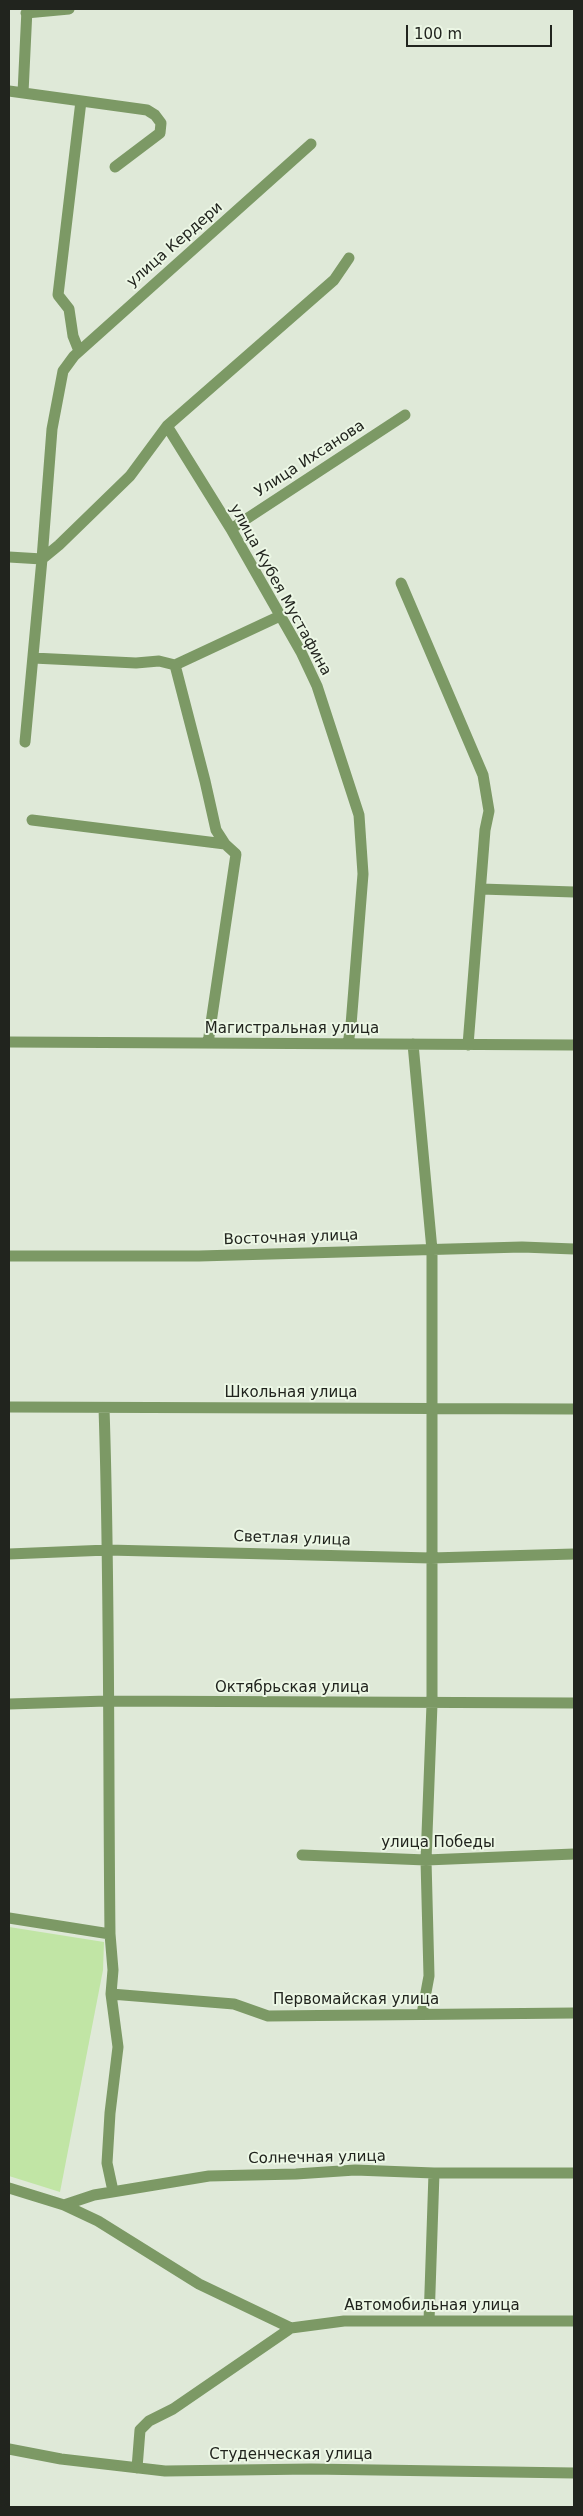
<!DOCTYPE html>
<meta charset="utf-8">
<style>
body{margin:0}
#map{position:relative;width:583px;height:2516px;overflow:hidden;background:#dfe9d8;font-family:"DejaVu Sans",sans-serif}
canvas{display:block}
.frame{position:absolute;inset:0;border:10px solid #21241e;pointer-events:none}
.scale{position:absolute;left:406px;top:25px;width:146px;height:22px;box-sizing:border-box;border:2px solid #21241e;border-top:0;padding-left:6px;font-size:15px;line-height:18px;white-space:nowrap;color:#21241e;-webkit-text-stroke:4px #ecf7e5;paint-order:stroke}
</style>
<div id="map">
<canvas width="583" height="2516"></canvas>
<div class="frame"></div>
<div class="scale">100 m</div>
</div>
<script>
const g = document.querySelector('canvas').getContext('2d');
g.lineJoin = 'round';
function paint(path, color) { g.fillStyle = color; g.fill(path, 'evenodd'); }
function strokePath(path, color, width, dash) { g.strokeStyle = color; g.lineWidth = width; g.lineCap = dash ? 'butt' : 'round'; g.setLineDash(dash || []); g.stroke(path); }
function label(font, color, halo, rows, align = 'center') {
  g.font = font + ' "DejaVu Sans",sans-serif'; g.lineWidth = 4; g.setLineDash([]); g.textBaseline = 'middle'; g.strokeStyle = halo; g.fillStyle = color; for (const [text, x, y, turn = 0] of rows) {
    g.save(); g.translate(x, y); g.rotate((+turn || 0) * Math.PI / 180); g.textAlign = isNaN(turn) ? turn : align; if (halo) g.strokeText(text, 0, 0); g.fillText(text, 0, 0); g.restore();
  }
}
const green = new Path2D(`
 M 9,1927 L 104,1942 L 103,1970 L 60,2192 L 9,2176 Z`);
const minor = new Path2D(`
 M 26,13 L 69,9
 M 9,91 L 147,110 L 155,115 L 161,123 L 160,133 L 115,167
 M 23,93 L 27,9
 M 79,351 L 73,336 L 69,309 L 58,295 L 81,101
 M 167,426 L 231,529 L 301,652 L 317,686 L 359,815 L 363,874 L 351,1025 L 348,1044
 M 231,529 L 405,415
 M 9,557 L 42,559 L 52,429 L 63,371 L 74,356 L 311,144
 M 401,583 L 483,775 L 489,811 L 485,830 L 468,1045
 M 33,658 L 136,663 L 159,661 L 175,665 L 205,781 L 216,830 L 225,844 L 236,854 L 208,1043
 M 175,665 L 280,616
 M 25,742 L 42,559 L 59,545 L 130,476 L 167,426 L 334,280 L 349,258
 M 32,820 L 225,844
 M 481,889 L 574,892
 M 9,1042 L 574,1045
 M 413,1044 L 432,1250 L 432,1704 L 426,1860 L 429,1976 L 422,2014
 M 9,1256 L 199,1256 L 522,1247 L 574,1249
 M 9,1407 L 574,1409
 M 104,1408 C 110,1584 108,1759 110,1934 L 113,1970 L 111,1994 L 118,2047 L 110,2113 L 107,2163 L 113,2191
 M 9,1554 L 108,1550 L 431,1558 L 574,1554
 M 9,1704 L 107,1701 L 574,1703
 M 302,1855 L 426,1860 L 574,1854
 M 9,1918 L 110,1934
 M 111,1994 L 234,2004 L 268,2016 L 574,2013
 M 9,2188 L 64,2205 L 98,2221 L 199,2284 L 291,2328
 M 64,2205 L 94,2195 L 209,2176 L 296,2174 L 355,2170 L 434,2173 L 574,2173
 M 429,2321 L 434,2173
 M 9,2449 L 61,2459 L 165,2471 L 311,2469 L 574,2473
 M 137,2468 L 140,2430 L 149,2421 L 173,2409 L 291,2328 L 344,2321 L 574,2321`);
const streetNames = [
 ["улица Кердери",175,245,-41],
 ["Улица Ихсанова",310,459,-33],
 ["улица Кубея Мустафина",280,590,61],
 ["Магистральная улица",292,1029],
 ["Восточная улица",291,1238,-2],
 ["Школьная улица",291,1393],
 ["Светлая улица",292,1539,2],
 ["Октябрьская улица",292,1688],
 ["улица Победы",438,1843],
 ["Первомайская улица",356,2000],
 ["Солнечная улица",317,2158,-1],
 ["Автомобильная улица",432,2306],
 ["Студенческая улица",291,2455]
];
paint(green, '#c1e5a5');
strokePath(minor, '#7c9965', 11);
label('15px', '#21241e', '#ecf7e5', streetNames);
</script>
